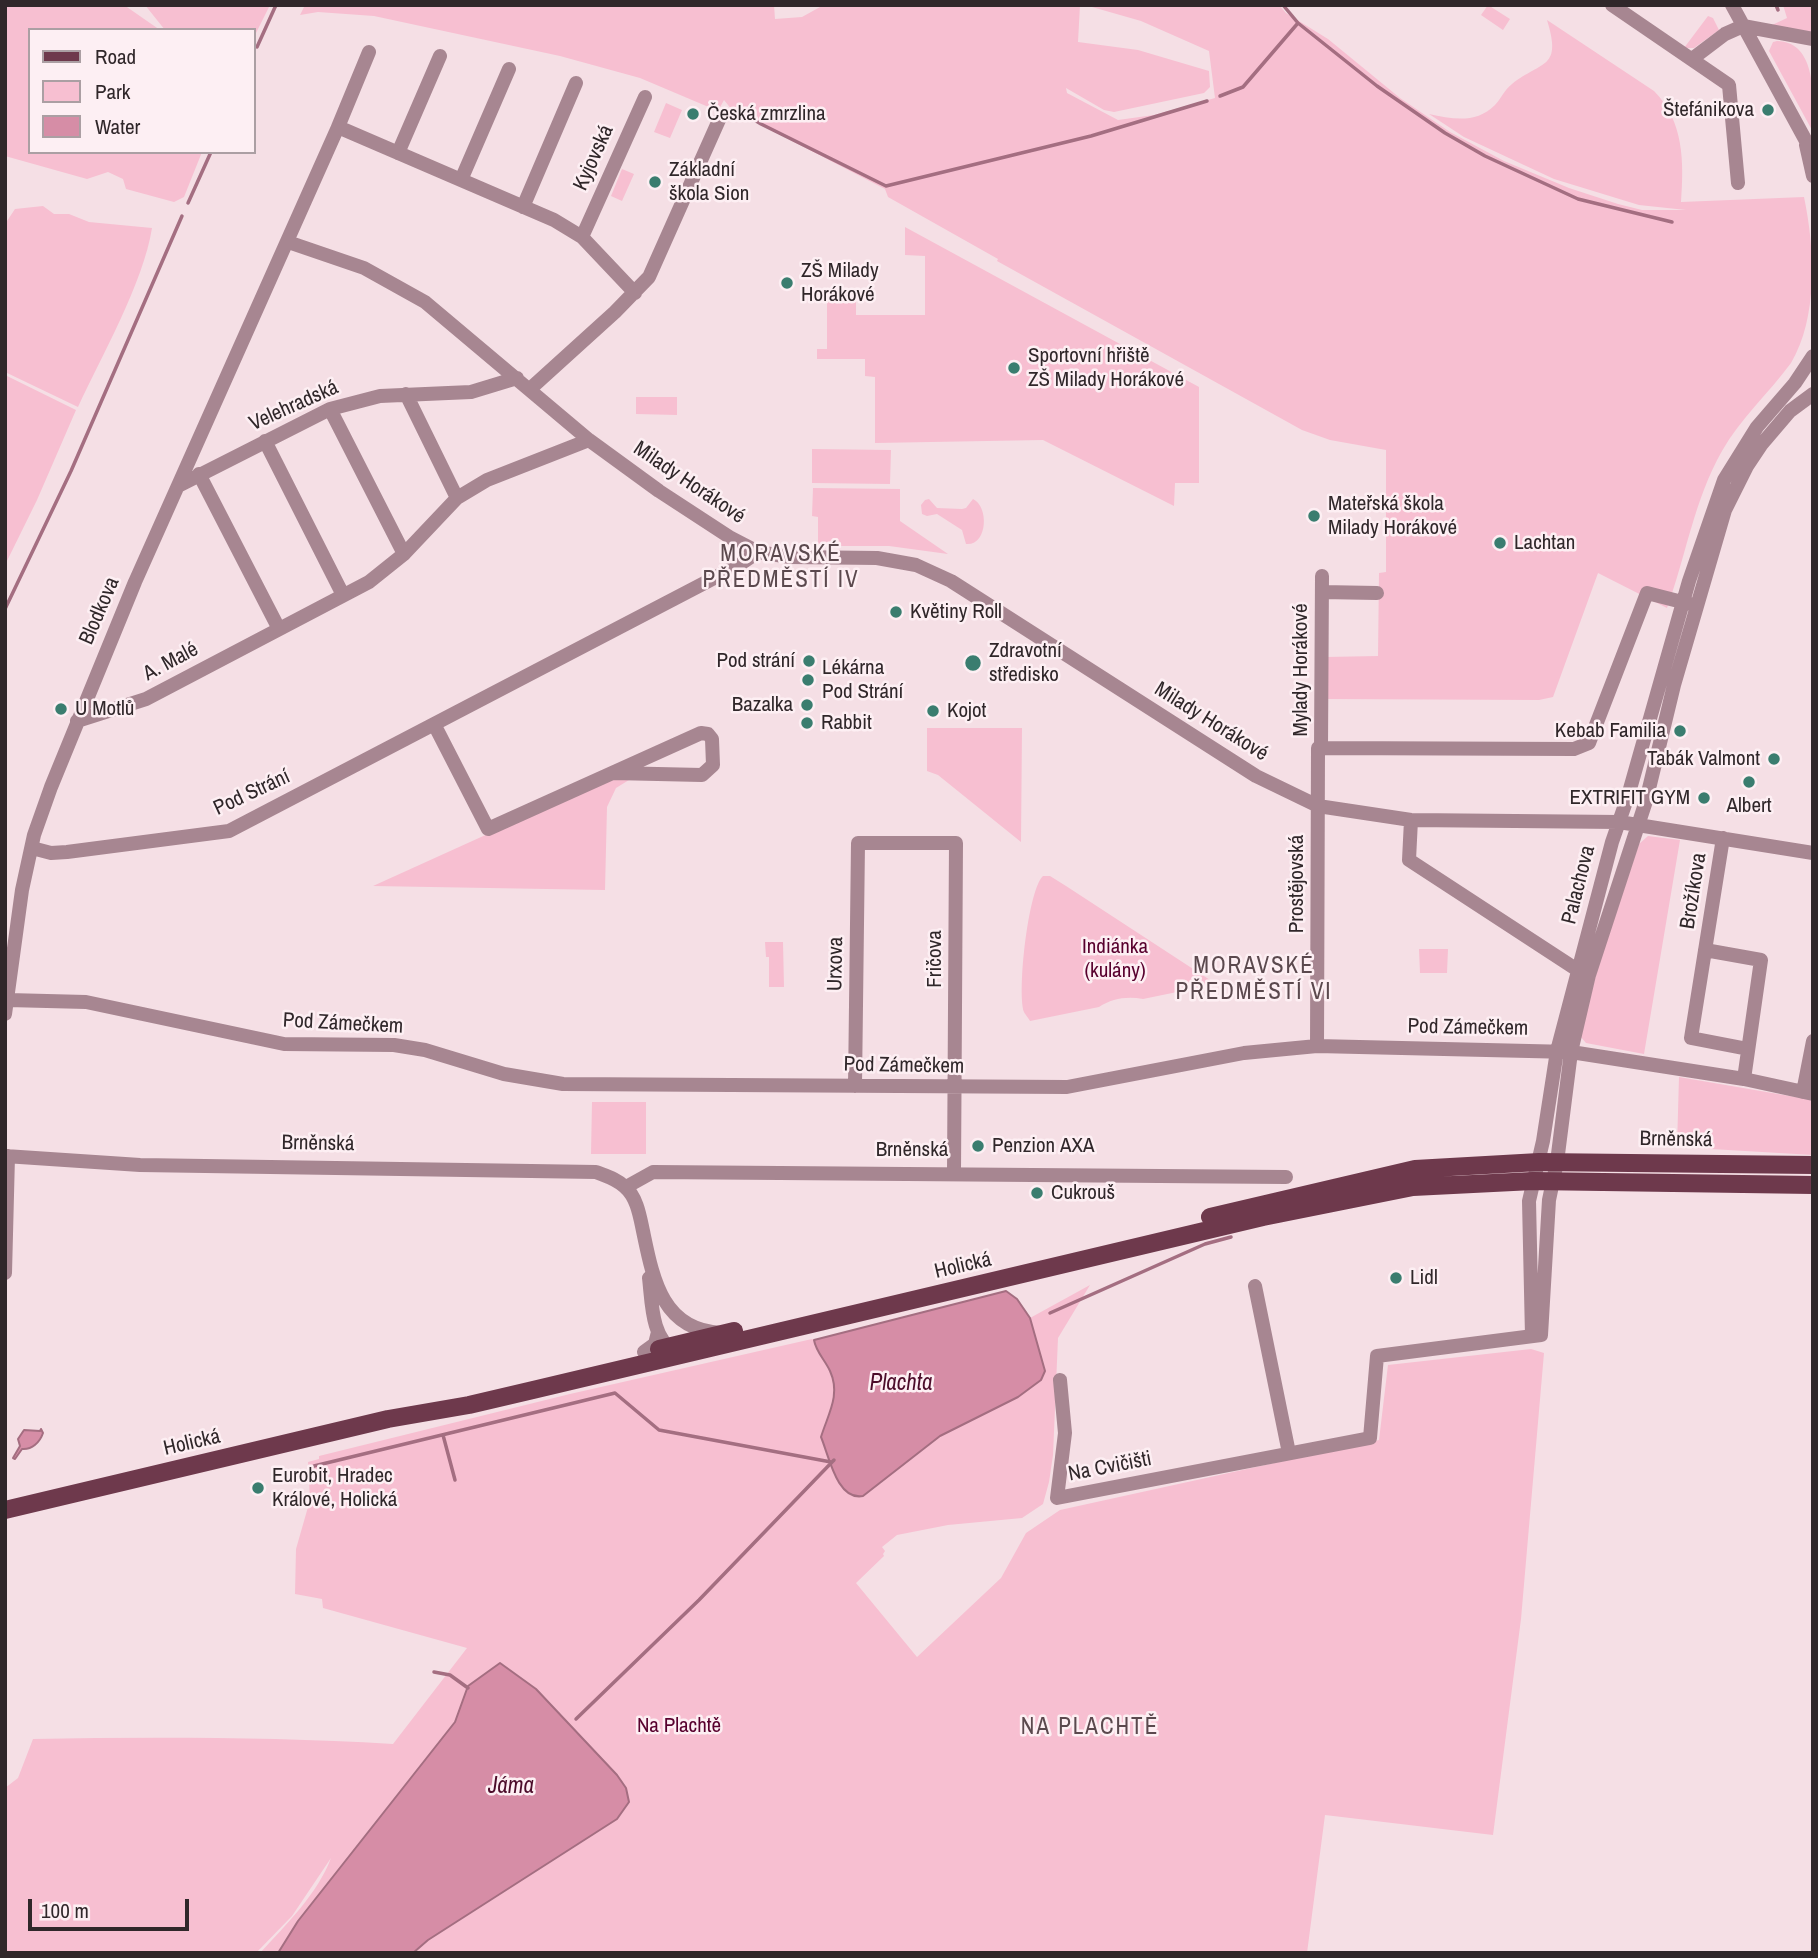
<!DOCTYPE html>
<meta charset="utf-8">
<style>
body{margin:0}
#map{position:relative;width:1818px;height:1958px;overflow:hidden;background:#f5dfe5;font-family:"Archivo Narrow",sans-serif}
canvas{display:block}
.frame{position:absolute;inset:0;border:7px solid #30272a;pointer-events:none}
.legend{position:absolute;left:28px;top:28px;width:228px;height:126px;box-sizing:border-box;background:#fdeff3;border:2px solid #ab9fa3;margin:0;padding:9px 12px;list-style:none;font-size:21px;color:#30272a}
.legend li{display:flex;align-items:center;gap:14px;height:35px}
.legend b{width:35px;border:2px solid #ab9fa3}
.scale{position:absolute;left:28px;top:1899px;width:161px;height:32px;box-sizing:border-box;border:4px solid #30272a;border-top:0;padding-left:9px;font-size:21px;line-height:24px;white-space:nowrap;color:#30272a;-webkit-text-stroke:5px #fdeff3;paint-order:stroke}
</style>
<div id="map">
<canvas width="1818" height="1958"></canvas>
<div class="frame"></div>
<ul class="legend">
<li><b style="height:9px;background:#6e394c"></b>Road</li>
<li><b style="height:19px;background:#f7bfd1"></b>Park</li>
<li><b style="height:19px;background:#d68da6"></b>Water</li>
</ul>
<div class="scale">100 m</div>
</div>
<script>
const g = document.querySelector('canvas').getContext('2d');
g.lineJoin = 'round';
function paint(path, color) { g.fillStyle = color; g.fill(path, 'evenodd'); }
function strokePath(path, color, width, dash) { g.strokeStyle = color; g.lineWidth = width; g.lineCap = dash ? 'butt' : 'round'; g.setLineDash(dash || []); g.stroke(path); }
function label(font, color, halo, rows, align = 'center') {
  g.font = font + ' "Archivo Narrow",sans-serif'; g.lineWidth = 5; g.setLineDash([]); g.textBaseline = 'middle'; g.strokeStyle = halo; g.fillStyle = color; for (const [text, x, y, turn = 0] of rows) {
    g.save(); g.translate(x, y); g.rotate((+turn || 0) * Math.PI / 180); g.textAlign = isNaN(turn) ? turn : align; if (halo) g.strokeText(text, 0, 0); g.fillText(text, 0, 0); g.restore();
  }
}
const green = new Path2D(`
 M 5,5 L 124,5 L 160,30 L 30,30 L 30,152 L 202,152 L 184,197 L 174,202 L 126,189 L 123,179 L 108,172 L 87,179 L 5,156 Z
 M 145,5 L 270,5 L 254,37 L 254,30 L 165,30 Z
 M 305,5 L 774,5 L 775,19 L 802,17 L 820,7 L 853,5 L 1080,5 L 1078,42 L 1138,50 L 1209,71 L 1210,87 L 1204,93 L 1114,112 L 1104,110 L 1066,88 L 1067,93 L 1118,120 L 1154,115 L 1215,98 L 1209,51 L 1141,21 L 1085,5 L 1279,5 L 1286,13 L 1328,39 L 1400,98 L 1450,132 L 1504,161 L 1569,188 L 1618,204 L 1642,210 L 1686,210 L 1639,205 L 1554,179 L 1464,137 L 1429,114 C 1453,119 1476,124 1495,105 C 1501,99 1504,90 1512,84 C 1543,60 1562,69 1547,20 L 1654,91 C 1684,121 1684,162 1681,202 L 1804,197 C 1815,249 1818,318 1791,363 C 1769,393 1740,419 1722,451 C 1694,500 1686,556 1667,608 L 1598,573 L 1553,697 L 1539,700 L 1325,699 L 1326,657 L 1378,656 L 1379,573 L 1386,572 L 1386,450 L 1330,440 L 1302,430 L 997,261 L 998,259 L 888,197 L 885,189 L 732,110 L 724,100 L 718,111 L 640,78 L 560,56 L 374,16 L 318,12 L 300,15 Z
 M 1488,5 L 1510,19 L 1503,30 L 1481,15 Z
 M 1783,5 L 1813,5 L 1813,33 L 1770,26 L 1787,18 Z
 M 1708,16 L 1713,18 L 1719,30 L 1694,48 L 1684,48 Z
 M 1777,41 C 1818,42 1813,99 1813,132 L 1769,51 L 1773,42 Z
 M 666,103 L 682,110 L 670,138 L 654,132 Z
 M 622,169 L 634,174 L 622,201 L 611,196 Z
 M 43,206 L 54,214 L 69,214 L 89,222 L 152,228 C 143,284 102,355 78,407 L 5,372 L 5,224 L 15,209 Z
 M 905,227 L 1199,387 L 1199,483 L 1175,483 L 1174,506 L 1043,440 L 875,443 L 875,377 L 865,376 L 865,359 L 817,359 L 817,349 L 827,349 L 827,291 L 856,292 L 856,315 L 925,315 L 925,256 L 905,255 Z
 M 5,375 L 76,410 L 37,500 L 5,565 Z
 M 636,397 L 677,397 L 677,415 L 636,414 Z
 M 812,449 L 891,450 L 890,484 L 812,483 Z
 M 813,488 L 900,489 L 900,521 L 948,554 L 889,546 L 818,546 L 818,517 L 812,516 Z
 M 929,499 L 937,508 L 962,509 L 966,508 L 973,499 C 989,506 988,546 966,544 L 962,530 L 937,514 L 927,516 L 922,514 L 921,505 L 925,500 Z
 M 927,728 L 1022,728 L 1021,842 L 938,775 L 927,771 Z
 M 609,779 L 629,780 L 616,788 L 607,807 L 605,890 L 373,886 Z
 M 1648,836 L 1680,840 L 1644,1054 L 1586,1043 L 1580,1036 L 1598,967 L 1639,844 Z
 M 1043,876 L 1050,876 L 1066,886 L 1210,980 L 1211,985 L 1143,999 C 1128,996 1112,998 1099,1007 L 1030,1021 C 1029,1019 1025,1014 1024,1012 C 1017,992 1028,890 1043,876 Z
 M 765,942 L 783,942 L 784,987 L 769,987 L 769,957 L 766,957 Z
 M 1419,949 L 1448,949 L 1447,973 L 1420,973 Z
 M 1679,1077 L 1813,1100 L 1813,1155 L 1677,1147 Z
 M 592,1102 L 646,1102 L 646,1154 L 591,1154 Z
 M 1090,1285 L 1058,1338 L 1053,1455 L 1049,1482 L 1043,1504 L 1022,1518 L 948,1525 L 897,1535 L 882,1547 L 885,1551 L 883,1554 L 884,1556 L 856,1583 L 917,1657 L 1001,1578 L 1026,1533 L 1060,1510 L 1379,1440 L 1388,1365 L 1531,1349 L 1544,1353 L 1521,1619 L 1493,1835 L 1325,1815 L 1307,1953 L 260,1953 C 286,1925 318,1893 331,1858 L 292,1916 L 256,1953 L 5,1953 L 5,1788 L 18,1778 L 33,1739 C 153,1737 273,1737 393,1744 L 467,1648 L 323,1608 L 322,1599 L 295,1594 L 296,1549 L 310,1500 L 308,1462 L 319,1459 L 319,1456 L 570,1394 L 812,1339 L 814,1340 L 1034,1331 L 1030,1318 Z`);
const water = new Path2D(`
 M 1006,1291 L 1017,1299 L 1030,1318 L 1045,1371 L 1041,1380 L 1018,1397 L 940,1436 L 863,1496 C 837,1501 829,1456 821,1437 C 828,1414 841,1395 830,1371 C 825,1360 816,1352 814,1340 Z
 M 41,1429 L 43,1433 C 40,1442 32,1450 22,1449 L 15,1459 L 13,1458 L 20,1446 L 18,1439 L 24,1430 L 40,1431 Z
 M 500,1663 L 536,1689 L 617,1775 L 626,1788 L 629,1802 L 617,1819 L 428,1940 L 413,1953 L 278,1953 L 298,1921 L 455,1722 L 468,1686 Z`);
const stream = new Path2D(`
 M 1283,5 L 1298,23 L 1377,86 L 1445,133 L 1485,156 L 1578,199 L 1672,222
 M 1776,5 L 1778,10
 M 257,47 L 276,5
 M 1220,96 L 1243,87 L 1298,23
 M 743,113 L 761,124 L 886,186 L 1091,136 L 1207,101
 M 188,203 L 211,152
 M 5,609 L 71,471 L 182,216
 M 1050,1313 L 1205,1244 L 1231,1237
 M 443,1435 L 455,1480
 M 314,1466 L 615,1393 L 659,1430 L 831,1462
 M 434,1672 L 450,1675 L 468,1688
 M 576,1719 L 699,1600 L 834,1460`);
const minor = new Path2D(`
 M 1612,5 L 1729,85 L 1738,183
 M 1732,5 L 1813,154
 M 1743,26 L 1813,39
 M 1692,59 L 1725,34 L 1743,26
 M 338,127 L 369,52
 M 1806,145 L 1813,176
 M 398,153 L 440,56
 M 461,180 L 509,69
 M 523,207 L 576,83
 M 582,237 L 645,97
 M 288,242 L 364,268 L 425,302 L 589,440 L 659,491 L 731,538 L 758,552 L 790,557 L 877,558 L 916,565 L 951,581 L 1256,776 L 1318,806 L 1411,820 L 1619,822 L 1813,853
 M 530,389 L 615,312 L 649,277 L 719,120
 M 406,394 L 457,498
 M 330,409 L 404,554
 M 265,441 L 343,595
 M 199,474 L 279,629
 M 178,486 L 330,409 L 380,396 L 471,392 L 517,378
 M 1322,592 L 1377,593
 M 77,721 L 146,699 L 369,582 L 404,554 L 457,498 L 487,480 L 589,440
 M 434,724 L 488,829 L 701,733 L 708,734 L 712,739 L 713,765 L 702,775 L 613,773
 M 1321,748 L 1322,576
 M 1411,820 L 1409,860 L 1579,971
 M 1723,838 L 1691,1038 L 1748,1049
 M 32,848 L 51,853 L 67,852 L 229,831 L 739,565 L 758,552
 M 1705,950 L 1761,960 L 1744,1079
 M 8,1000 L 86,1002 L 284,1044 L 394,1045 L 425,1050 L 504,1074 L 563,1084 L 1067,1087 L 1244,1053 L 1317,1046 L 1571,1052 L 1744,1079 L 1813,1094
 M 5,1014 L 22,890 L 34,835 L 51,787 L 135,582 L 338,127 L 554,220 L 582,237 L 635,293
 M 1317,1046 L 1318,748 L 1574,749 L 1589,743 L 1647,593 L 1690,604
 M 855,1086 L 858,843 L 956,843 L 954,1173
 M 1803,1092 L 1813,1041
 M 5,1156 L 140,1165 L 596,1172 C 606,1176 617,1179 625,1187 C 637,1197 640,1217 643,1231 C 653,1279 662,1330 721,1333
 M 626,1187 L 653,1172 L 1286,1177
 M 5,1273 L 8,1156
 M 649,1278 C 652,1302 651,1339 675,1351
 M 1255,1286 L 1289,1453
 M 1532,1336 L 1529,1201 L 1543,1141 L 1557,1051 L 1612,842 L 1628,796 L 1689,581 L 1724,480 L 1757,427 L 1795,383 L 1813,356
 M 644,1352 L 655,1344 L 658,1332
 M 1060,1380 L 1065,1433 L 1057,1498 L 1370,1438 L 1377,1356 L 1541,1335 L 1549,1200 L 1557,1162 L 1571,1052 L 1589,975 L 1646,801 L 1674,685 L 1725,510 L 1747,466 L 1761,445 L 1790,411 L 1813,394`);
const major = new Path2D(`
 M 1210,1217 L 1415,1169 L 1539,1162 L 1813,1165
 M 659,1349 L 734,1331
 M 5,1510 L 388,1419 L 469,1405 L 533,1390 L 1263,1217 L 1413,1187 L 1533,1181 L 1813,1185`);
const markers = [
 [1768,110,7,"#3a7d6f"],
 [693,114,7,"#3a7d6f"],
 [655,182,7,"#3a7d6f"],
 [787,283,7,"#3a7d6f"],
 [1014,368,7,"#3a7d6f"],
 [1314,516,7,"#3a7d6f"],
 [1500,543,7,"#3a7d6f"],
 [896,612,7,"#3a7d6f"],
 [809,661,7,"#3a7d6f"],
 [973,663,9,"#3a7d6f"],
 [808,680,7,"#3a7d6f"],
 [807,705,7,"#3a7d6f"],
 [61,709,7,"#3a7d6f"],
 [933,711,7,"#3a7d6f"],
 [807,723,7,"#3a7d6f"],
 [1680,731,7,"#3a7d6f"],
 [1774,759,7,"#3a7d6f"],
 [1749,782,7,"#3a7d6f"],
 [1704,798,7,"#3a7d6f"],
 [978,1146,7,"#3a7d6f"],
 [1037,1193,7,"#3a7d6f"],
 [1396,1278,7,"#3a7d6f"],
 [258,1488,7,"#3a7d6f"]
];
const poiNames = [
 ["Štefánikova",1754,110,"right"],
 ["Česká zmrzlina",707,114],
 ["Základní",669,170],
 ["škola Sion",669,194],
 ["ZŠ Milady",801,271],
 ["Horákové",801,295],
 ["Sportovní hřiště",1028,356],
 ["ZŠ Milady Horákové",1028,380],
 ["Mateřská škola",1328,504],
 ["Milady Horákové",1328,528],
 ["Lachtan",1514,543],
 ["Květiny Roll",910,612],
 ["Zdravotní",989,651],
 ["středisko",989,675],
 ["Pod strání",795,661,"right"],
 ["Lékárna",822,668],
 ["Pod Strání",822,692],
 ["Bazalka",793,705,"right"],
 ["U Motlů",75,709],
 ["Kojot",947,711],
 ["Rabbit",821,723],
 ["Kebab Familia",1666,731,"right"],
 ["Tabák Valmont",1760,759,"right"],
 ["EXTRIFIT GYM",1690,798,"right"],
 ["Albert",1749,806,"center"],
 ["Penzion AXA",992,1146],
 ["Cukrouš",1051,1193],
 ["Lidl",1410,1278],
 ["Eurobit, Hradec",272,1476],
 ["Králové, Holická",272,1500]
];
const streetNames = [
 ["Kyjovská",594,158,-66],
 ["Velehradská",294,406,-24],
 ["Milady Horákové",689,483,34],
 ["Blodkova",100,611,-67],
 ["A. Malé",171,662,-28],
 ["Mylady Horákové",1301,670,-90],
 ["Milady Horákové",1211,722,32],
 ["Pod Strání",252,793,-25],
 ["Prostějovská",1297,884,-90],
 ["Palachova",1579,885,-76],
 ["Brožíkova",1694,891,-81],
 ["Fričova",935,959,-90],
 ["Urxova",836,964,-89],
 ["Pod Zámečkem",343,1024,3],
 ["Pod Zámečkem",1468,1028,1],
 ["Pod Zámečkem",904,1066,1],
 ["Brněnská",1676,1140,1],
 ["Brněnská",318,1144,1],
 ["Brněnská",912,1150],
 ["Holická",963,1266,-13],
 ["Holická",192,1443,-13],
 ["Na Cvičišti",1110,1467,-11]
];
const parkNames = [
 ["Indiánka",1115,947],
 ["(kulány)",1115,971],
 ["Na Plachtě",679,1726]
];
const neighbourhoodNames = [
 ["MORAVSKÉ",781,555],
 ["PŘEDMĚSTÍ IV",781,581],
 ["MORAVSKÉ",1254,967],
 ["PŘEDMĚSTÍ VI",1254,993],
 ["NA PLACHTĚ",1090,1728]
];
const waterNames = [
 ["Plachta",901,1384],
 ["Jáma",511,1787]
];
paint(green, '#f7bfd1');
paint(water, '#d68da6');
strokePath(water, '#a46e81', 2);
strokePath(stream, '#a46e81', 3.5);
strokePath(minor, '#a78691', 14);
strokePath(major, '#6e394c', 18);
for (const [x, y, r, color] of markers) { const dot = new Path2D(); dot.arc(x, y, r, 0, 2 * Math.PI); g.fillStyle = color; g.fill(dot); strokePath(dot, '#fdeff3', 2.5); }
label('21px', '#30272a', '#fdeff3', poiNames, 'left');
label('21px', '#30272a', '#fdeff3', streetNames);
label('21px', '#58002e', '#fdeff3', parkNames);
g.letterSpacing = '2px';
label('23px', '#5b494e', '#fdeff3', neighbourhoodNames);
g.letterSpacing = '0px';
label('italic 23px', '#4c0c2a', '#fdeff3', waterNames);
</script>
